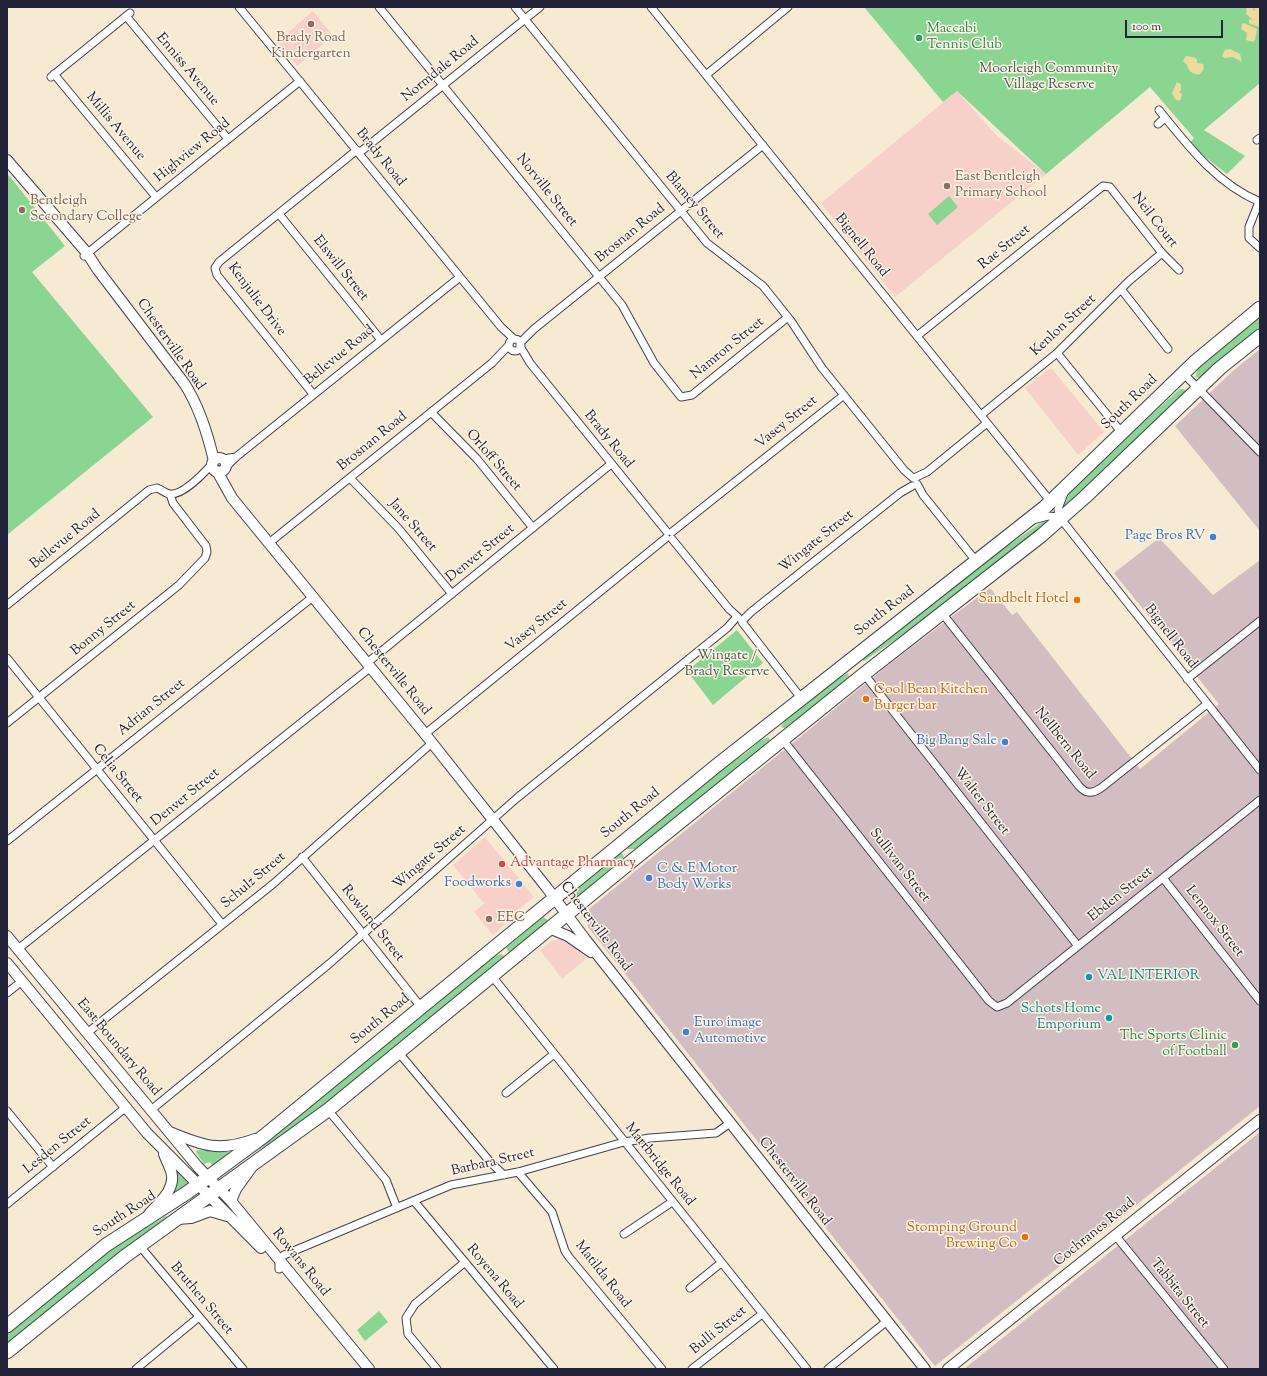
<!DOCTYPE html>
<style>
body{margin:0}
#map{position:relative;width:1267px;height:1376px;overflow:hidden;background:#f6ead2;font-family:"Sorts Mill Goudy",serif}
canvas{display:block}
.frame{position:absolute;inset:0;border:8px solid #22223b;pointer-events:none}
.scale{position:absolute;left:1125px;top:20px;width:98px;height:18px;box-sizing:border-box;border:2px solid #22223b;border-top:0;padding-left:5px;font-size:12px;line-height:14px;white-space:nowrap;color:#22223b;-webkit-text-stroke:3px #fcf5e5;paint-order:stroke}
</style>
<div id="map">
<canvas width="1267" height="1376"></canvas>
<div class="frame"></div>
<div class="scale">100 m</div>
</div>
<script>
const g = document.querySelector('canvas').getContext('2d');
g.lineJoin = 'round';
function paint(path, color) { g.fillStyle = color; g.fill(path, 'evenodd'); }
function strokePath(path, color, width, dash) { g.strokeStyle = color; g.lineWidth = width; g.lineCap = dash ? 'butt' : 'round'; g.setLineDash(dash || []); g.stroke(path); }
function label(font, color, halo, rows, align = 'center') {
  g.font = font + ' "Sorts Mill Goudy",serif'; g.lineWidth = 3; g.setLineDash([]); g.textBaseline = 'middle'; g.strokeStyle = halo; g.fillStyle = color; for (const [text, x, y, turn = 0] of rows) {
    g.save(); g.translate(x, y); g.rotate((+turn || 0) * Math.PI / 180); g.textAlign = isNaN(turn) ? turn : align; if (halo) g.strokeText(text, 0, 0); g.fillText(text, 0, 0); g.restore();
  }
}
const built = new Path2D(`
 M 313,11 L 333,36 L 297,66 L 277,42 Z
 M 957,91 L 996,135 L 1046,174 L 895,297 L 821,203 Z
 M 1049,369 L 1052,369 L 1104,432 L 1078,455 L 1025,388 Z
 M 485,837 L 534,897 L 506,921 L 504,925 L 493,935 L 474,912 L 486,902 L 483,902 L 453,865 Z
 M 560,939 L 566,941 L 587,958 L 562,979 L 540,950 L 552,941 Z`);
const industrial = new Path2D(`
 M 1260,349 L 1260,531 L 1175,426 L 1234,370 Z
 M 1159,538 L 1213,595 L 1260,560 L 1260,1106 L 935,1366 L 588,927 L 589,909 L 897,658 L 990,588 L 1012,615 L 1017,612 L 1140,769 L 1219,704 L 1114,573 Z
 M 1260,1132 L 1260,1369 L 964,1369 Z`);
const green = new Path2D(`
 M 864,7 L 1260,7 L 1260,83 L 1204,130 L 1245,156 L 1227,174 L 1195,149 L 1190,143 L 1194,138 L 1150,87 L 1046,174 L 957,91 L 943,102 Z
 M 7,173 L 65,246 L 32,272 L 153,417 L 7,535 Z
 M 949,196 L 958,207 L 937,225 L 928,214 Z
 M 1260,315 L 1260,329 L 1200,378 L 1195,377 L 1199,367 Z
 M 1180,389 L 1184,389 L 1186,391 L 1063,512 L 1063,507 L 1070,492 L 1121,442 Z
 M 1046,519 L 1053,520 L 910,630 L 864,661 L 861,659 L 956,582 Z
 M 737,630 L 763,663 L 713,705 L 687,671 Z
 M 848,673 L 849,676 L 841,686 L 787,729 L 781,727 C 789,709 830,682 848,673 Z
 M 768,737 L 770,740 L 766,747 L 671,824 L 635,849 L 627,849 L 630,842 L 713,774 L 746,753 L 760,741 Z
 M 620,850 L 624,857 L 577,897 L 570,896 Z
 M 543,917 L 549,921 L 511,955 L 506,948 Z
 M 501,954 L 504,956 L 499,964 L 293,1130 L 250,1155 L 249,1152 L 459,982 L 496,956 Z
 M 197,1150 L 229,1152 L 230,1153 L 213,1166 L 210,1162 L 204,1164 L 196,1152 Z
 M 174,1166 L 190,1183 L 174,1194 L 172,1193 Z
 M 166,1216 L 168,1218 L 7,1346 L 7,1331 L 106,1251 Z
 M 379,1311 L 388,1322 L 365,1341 L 357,1330 Z`);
const sand = new Path2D(`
 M 1247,7 L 1253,7 L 1253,10 L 1255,11 L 1254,7 L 1260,7 L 1259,27 L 1249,23 L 1249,19 L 1253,20 L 1246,14 Z
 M 1244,23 L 1257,29 L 1255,40 L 1253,42 L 1246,40 L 1247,33 L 1241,29 L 1242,24 Z
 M 1230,49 L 1240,54 L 1242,62 L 1233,57 L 1225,58 L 1222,56 L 1225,50 Z
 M 1186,56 L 1193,57 L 1197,59 L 1197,63 L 1203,64 L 1204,69 L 1200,74 C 1195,76 1188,71 1187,65 L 1189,63 L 1187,65 L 1183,61 Z
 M 1177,82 L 1181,84 L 1181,90 L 1179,92 L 1182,94 L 1181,99 L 1179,101 L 1175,99 L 1172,93 Z`);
const street = new Path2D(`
 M 239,7 L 501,327 L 514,339
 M 379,7 L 622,305 L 654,363 L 681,397 L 692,395 L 788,317
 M 515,7 L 707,243 L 763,286 L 791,321 L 822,368 L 904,470 L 913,478
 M 651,7 L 1051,502
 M 126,16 L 228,139
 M 54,74 L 156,197
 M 706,75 L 788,7
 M 51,77 L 130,13
 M 1159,110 C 1188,146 1217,184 1260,202
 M 1158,124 L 1165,118
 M 1257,140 L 1260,138
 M 359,153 L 540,7
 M 1259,202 L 1249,227 L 1249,238 L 1260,248
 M 279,214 L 381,340
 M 84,256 L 300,81
 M 1121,289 L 1168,349
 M 917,336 L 1103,186 L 1110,187 L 1162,253 L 1179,270
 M509 345a6 6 0 1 1 12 0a6 6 0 1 1-12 0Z
 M 520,343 L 534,329 L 763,145
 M 520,346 L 530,363 L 667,532
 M 1057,353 L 1122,433
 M 1183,373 L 1260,452
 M 313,394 L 217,275 L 215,268 L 219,262 L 357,150
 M 431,412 L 477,459 L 533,528
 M 981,415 L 1057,353 L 1129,281 L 1162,253
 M 223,459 L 236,457
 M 226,467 L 236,457 L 460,277
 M 350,478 L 399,529 L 452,594
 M 914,478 L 927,472 L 987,423
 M 917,484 L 923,495 L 976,561
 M 1061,519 L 1260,770
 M 1033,520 L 1048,516 L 1059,517 L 1058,509 L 1064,493
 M 672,532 L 844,395
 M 672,539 L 729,609 L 738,617
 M 269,543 L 492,363 L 509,345
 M 7,605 L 149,490 L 157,488 C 162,490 165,493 169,494 C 183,496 204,473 213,463
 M 942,613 L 1079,786 C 1086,794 1092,794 1101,788 L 1207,704
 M 742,621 L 751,612 L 900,493 L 912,486
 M 742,622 L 801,698
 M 7,658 L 222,924
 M 367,663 L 611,464
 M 864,674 L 1078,946
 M 1187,679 L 1260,621
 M 7,723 L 179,585 L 205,558 L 207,552 L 206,546 L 173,503 L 170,494
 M 425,734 L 666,538
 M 783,740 L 989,1001 L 997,1007 L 1007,1003 L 1260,800
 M 7,841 L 314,596
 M 302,857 L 421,1007
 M 1163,878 L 1260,1001
 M 18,949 L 371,667
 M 492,976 L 807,1369
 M 7,993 L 22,981
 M 87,1033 L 273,884 L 432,743
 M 399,1053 L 491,1163 L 504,1175
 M 506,1093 L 554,1054
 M 151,1110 L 329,964 L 517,798 L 727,628 L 735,619
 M 328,1110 L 386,1180 L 397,1208
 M 7,1111 L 53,1167
 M 518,1172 L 552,1212 L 565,1251 L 569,1257 L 662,1369
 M 414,1201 L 554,1369
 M 7,1204 L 125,1108
 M 624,1234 L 672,1202
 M 1115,1235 L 1224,1369
 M 139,1245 L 243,1369
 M 279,1269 L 279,1260 L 284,1255 L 451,1185 L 518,1172 L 624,1142 L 650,1138 L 716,1133 L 730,1123
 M 690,1288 L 721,1263
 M 136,1369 L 199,1317
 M 437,1369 L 408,1334 L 406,1318 L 415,1304 L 465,1262
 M 692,1369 L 762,1314
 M 828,1369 L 887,1321`);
const secondary = new Path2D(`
 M 7,160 L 87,253 L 98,270 L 184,383 C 199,406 208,435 214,461
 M212 465a7 7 0 1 1 14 0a7 7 0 1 1-14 0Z
 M 217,471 L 232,498 L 425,734 L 547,888 L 585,939 L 925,1369
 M 551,929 L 568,936 L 591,952
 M 7,936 L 198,1167 L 231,1201 L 369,1369
 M 7,963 L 147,1133 L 261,1248
 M 170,1132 C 203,1146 220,1152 255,1139
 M 231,1201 L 236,1189 L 251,1168
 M 149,1214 C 159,1203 177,1188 171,1171 C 169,1165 166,1160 164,1154
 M 177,1219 L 191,1218 L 210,1211 L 227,1216
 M 948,1369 L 1260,1120`);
const highway = new Path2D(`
 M 7,1326 L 106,1245 L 188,1192 L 264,1136 L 716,766 L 1045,507 L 1196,361 L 1260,308
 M 7,1352 L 124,1257 L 328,1110 L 633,860 L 864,674 L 1042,535 L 1085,497 L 1220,368 L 1260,336`);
const markers = [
 [311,24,4,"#8d6e63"],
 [919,38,4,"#2e9e5b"],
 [947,186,4,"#8d6e63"],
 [22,210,4,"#8d6e63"],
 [1213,537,4,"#3f7fe0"],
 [1077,600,4,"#e8710a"],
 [866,699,4,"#e8710a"],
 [1005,742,4,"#3f7fe0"],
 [502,864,4,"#e0444e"],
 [649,878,4,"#3f7fe0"],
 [519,884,4,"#3f7fe0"],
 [489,919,4,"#8d6e63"],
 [1089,977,4,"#0f9aa8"],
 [1109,1018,4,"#0f9aa8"],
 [686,1032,4,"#3f7fe0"],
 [1235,1045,4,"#2e9e5b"],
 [1025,1237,4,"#e8710a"]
];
const leisureNames = [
 ["Maccabi",927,30],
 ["Tennis Club",927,46],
 ["The Sports Clinic",1227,1037,"right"],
 ["of Football",1227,1053,"right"]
];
const educationNames = [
 ["Brady Road",311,39,"center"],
 ["Kindergarten",311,55,"center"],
 ["East Bentleigh",955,178],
 ["Primary School",955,194],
 ["Bentleigh",30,202],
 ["Secondary College",30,218],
 ["EEC",497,919]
];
const streetNames = [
 ["Enniss Avenue",187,70,50],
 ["Normdale Road",441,70,-39],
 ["Millis Avenue",115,127,50],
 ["Highview Road",193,151,-39],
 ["Brady Road",380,158,51],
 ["Norville Street",546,191,51],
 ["Blamey Street",694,206,50],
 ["Neil Court",1154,221,52],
 ["Brosnan Road",631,234,-39],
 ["Bignell Road",861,246,51],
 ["Rae Street",1005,248,-39],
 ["Elswill Street",340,269,51],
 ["Kenjulie Drive",256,300,53],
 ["Kenlon Street",1064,326,-43],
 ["Chesterville Road",170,345,55],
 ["Namron Street",728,349,-39],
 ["Bellevue Road",340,356,-39],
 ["South Road",1130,403,-44],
 ["Vasey Street",787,423,-39],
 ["Brady Road",608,440,51],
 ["Brosnan Road",373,442,-39],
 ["Orloff Street",493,461,49],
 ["Jane Street",412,526,49],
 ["Bellevue Road",66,540,-39],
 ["Wingate Street",817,542,-39],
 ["Denver Street",481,554,-39],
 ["South Road",885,612,-38],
 ["Vasey Street",537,626,-39],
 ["Bonny Street",104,629,-39],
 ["Bignell Road",1170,637,52],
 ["Chesterville Road",393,672,51],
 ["Adrian Street",152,708,-39],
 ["Nellbern Road",1064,744,51],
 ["Celia Street",117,774,51],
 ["Denver Street",186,798,-39],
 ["Walter Street",981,802,52],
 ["South Road",631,814,-39],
 ["Wingate Street",430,858,-41],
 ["Sullivan Street",899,866,52],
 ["Schulz Street",254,881,-40],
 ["Ebden Street",1121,895,-39],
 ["Lennox Street",1214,922,52],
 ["Rowland Street",372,924,52],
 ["Chesterville Road",595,927,53],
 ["South Road",381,1020,-39],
 ["East Boundary Road",118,1048,50],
 ["Lesden Street",58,1146,-39],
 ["Barbara Street",493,1163,-13],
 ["Marrbridge Road",659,1165,51],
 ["Chesterville Road",794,1182,52],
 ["South Road",125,1215,-33],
 ["Cochranes Road",1095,1233,-39],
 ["Rowans Road",300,1263,51],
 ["Matilda Road",602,1275,52],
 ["Royena Road",494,1277,50],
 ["Tabbita Street",1179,1294,51],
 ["Bruthen Street",201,1299,50],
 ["Bulli Street",719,1331,-39]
];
const parkNames = [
 ["Moorleigh Community",1049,70],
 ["Village Reserve",1049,86],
 ["Wingate /",727,657],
 ["Brady Reserve",727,673]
];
const shopNames = [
 ["Page Bros RV",1205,537],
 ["Big Bang Sale",997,742],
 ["C & E Motor",657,870,"left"],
 ["Body Works",657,886,"left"],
 ["Foodworks",511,884],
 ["Euro image",694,1024,"left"],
 ["Automotive",694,1040,"left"]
];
const foodNames = [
 ["Sandbelt Hotel",1069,600],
 ["Cool Bean Kitchen",874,691,"left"],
 ["Burger bar",874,707,"left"],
 ["Stomping Ground",1017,1229],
 ["Brewing Co",1017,1245]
];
const healthNames = [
 ["Advantage Pharmacy",510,864]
];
const cultureNames = [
 ["VAL INTERIOR",1097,977],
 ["Schots Home",1101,1010,"right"],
 ["Emporium",1101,1026,"right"]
];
paint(built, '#f7d0ca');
paint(industrial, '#d2bec2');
paint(green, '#8bd592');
paint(sand, '#eeda9e');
strokePath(street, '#424052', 9);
strokePath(secondary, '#424052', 12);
strokePath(highway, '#424052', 15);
strokePath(street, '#fff', 7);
strokePath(secondary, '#fff', 10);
strokePath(highway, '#fff', 13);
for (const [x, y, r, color] of markers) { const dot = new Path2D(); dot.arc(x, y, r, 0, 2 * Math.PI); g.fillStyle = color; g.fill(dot); strokePath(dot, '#fcf5e5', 1.5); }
label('14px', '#27864d', '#fcf5e5', leisureNames, 'left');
label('14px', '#785e54', '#fcf5e5', educationNames, 'left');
label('14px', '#22223b', '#fcf5e5', streetNames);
label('14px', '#425855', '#fcf5e5', parkNames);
label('14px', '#366cbe', '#fcf5e5', shopNames, 'right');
label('14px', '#c56008', '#fcf5e5', foodNames, 'right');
label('14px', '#be3a42', '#fcf5e5', healthNames, 'left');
label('14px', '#0d838f', '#fcf5e5', cultureNames, 'left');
</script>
